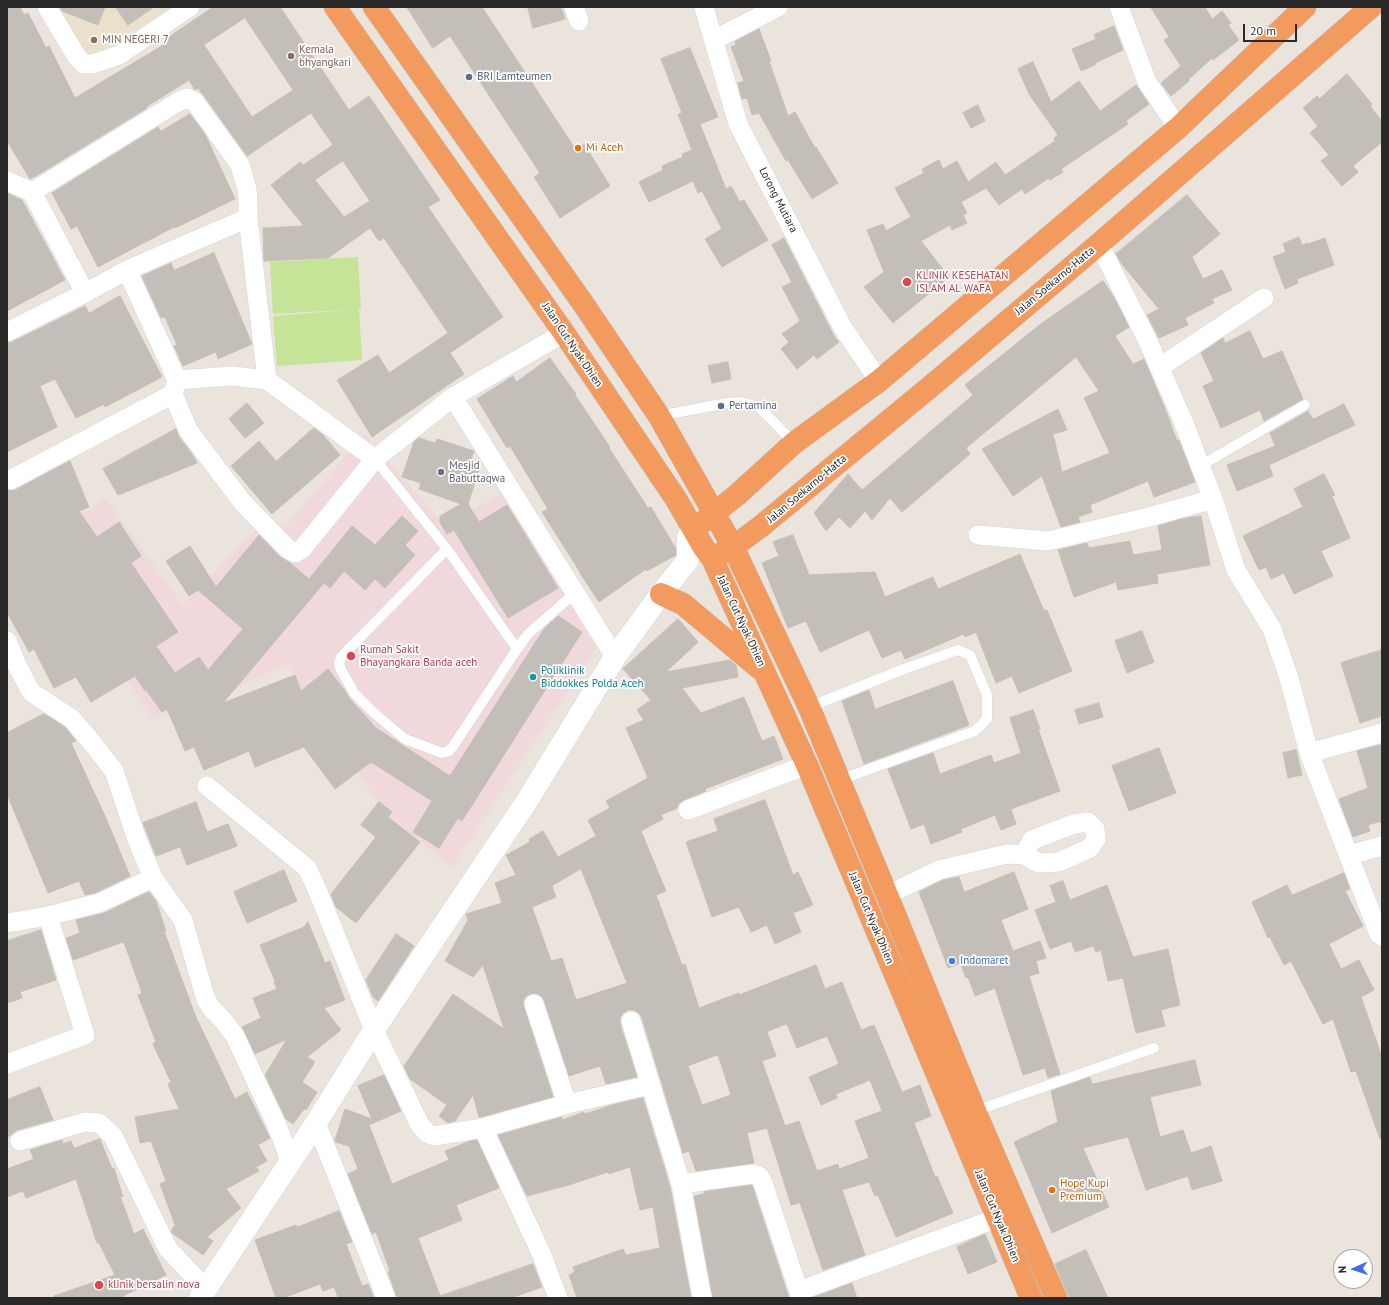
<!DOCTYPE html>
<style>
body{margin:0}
#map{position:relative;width:1389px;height:1305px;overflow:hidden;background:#eae4dc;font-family:"PT Sans",sans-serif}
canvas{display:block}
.frame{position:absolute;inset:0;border:8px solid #292929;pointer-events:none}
.north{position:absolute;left:1333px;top:1249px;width:40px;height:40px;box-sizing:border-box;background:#fff;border:1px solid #a9a9a9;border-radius:50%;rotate:267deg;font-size:11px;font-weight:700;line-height:16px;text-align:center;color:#292929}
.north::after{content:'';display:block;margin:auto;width:14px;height:18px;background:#466aed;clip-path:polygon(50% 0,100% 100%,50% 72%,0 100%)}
.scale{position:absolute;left:1243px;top:24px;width:54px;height:18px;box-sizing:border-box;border:2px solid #292929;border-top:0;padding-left:5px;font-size:12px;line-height:14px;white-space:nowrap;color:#292929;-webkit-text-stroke:3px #fff;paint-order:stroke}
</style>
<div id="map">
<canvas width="1389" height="1305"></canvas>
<div class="frame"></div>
<div class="north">N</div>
<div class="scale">20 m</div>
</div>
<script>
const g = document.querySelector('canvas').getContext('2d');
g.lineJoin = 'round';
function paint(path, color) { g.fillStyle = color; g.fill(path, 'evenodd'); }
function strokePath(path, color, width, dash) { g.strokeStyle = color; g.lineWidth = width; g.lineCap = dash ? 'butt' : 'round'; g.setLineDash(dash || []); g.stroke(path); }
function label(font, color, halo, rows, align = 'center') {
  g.font = font + ' "PT Sans",sans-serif'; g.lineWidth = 3.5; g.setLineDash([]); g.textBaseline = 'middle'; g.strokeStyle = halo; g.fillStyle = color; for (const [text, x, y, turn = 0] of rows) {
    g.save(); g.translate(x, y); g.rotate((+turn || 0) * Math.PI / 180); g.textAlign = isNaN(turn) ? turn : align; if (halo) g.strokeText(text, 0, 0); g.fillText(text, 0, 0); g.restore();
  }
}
const education = new Path2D(`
 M 48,7 L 170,7 L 150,21 L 84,60 Z`);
const medical = new Path2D(`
 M 364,434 L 446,526 L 507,490 L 596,648 L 452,868 L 386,813 L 316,715 L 288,664 L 228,691 L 152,719 L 76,602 L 43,538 L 106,499 L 183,605 L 269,517 L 284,528 Z`);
const pitch = new Path2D(`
 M 358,257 L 361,309 L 359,309 L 362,360 L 277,366 L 273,316 L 359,309 L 273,314 L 270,262 Z`);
const building = new Path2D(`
 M 7,7 L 20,7 L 24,15 L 28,13 L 46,48 L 49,46 L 75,98 L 165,44 L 163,41 L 213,7 L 280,7 L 349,110 L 369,96 L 440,200 L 428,207 L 503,317 L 450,353 L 464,374 L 372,437 L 337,380 L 378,355 L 389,373 L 448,333 L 384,238 L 379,241 L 370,228 L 328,258 L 264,261 L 263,228 L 304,226 L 271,185 L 300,162 L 303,165 L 333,145 L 311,113 L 247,156 L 204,96 L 198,88 L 195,90 L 189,80 L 146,107 L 147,108 L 41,173 L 30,179 L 7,141 ZM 245,18 L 293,90 L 252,117 L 204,45 ZM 343,161 L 370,201 L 344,217 L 315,180 Z
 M 60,7 L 105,7 L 98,25 L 62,11 Z
 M 116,7 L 154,7 L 128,25 Z
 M 407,7 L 482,7 L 576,150 L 584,144 L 610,186 L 560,218 L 534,177 L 540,173 L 450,36 L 433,48 Z
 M 528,7 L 561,7 L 565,19 L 533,28 Z
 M 1151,7 L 1205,7 L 1212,19 L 1222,11 L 1231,23 L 1228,25 L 1239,40 L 1213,60 L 1212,58 L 1188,80 L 1189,81 L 1171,96 L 1161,83 L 1181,66 L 1164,40 L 1169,37 Z
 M 1114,26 L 1123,50 L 1095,63 L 1095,65 L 1081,71 L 1072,49 L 1096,39 L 1094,35 Z
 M 759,29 L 771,61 L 769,61 L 788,116 L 795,112 L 815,148 L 816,147 L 838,183 L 812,199 L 788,160 L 786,161 L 759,113 L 752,115 L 747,98 L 742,99 L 738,83 L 744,81 L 731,47 L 736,45 L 735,42 Z
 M 690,48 L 718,117 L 700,124 L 726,189 L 731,186 L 740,202 L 744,200 L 768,240 L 722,267 L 705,239 L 722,229 L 702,191 L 698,193 L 693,181 L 649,202 L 639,182 L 663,170 L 662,166 L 683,157 L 682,154 L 692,150 L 678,114 L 682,113 L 661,59 Z
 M 1033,62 L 1051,102 L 1079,81 L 1100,111 L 1136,85 L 1149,104 L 1126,121 L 1128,124 L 1061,169 L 1063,172 L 1050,180 L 1049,178 L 1025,194 L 1022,189 L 999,205 L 986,188 L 961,202 L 967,213 L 963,215 L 967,223 L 952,230 L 950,225 L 921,241 L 949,277 L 893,323 L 864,287 L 884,272 L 867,230 L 883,224 L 886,231 L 911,217 L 895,188 L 924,173 L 922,169 L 939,160 L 943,169 L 957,161 L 968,182 L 996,162 L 1005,175 L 1055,141 L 1054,138 L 1058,135 L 1029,94 L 1018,69 Z
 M 1347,74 L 1372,104 L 1370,106 L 1382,121 L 1382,142 L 1353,166 L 1358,172 L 1342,186 L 1321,161 L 1329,155 L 1310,133 L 1318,126 L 1303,108 L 1317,96 L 1319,99 Z
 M 978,105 L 985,121 L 971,128 L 963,113 Z
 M 190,114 L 205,134 L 235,199 L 175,228 L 174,227 L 98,267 L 77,226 L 71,229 L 52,193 L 158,127 L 161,131 Z
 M 7,193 L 22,200 L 65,280 L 7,311 Z
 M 1187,195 L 1220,234 L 1192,257 L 1203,279 L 1222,270 L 1232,290 L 1212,299 L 1214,303 L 1185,318 L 1188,325 L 1159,338 L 1147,315 L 1159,309 L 1121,263 L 1116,254 Z
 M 1299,237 L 1302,245 L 1308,243 L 1308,244 L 1325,238 L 1334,265 L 1297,279 L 1298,283 L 1285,289 L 1273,257 L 1286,252 L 1283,244 Z
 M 784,238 L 834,336 L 839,342 L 817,359 L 814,355 L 797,369 L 781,349 L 789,342 L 782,334 L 800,321 L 782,287 L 792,282 L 772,245 Z
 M 214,253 L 252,344 L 218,359 L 216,352 L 183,366 L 174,346 L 177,345 L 165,317 L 161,318 L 142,276 L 171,263 L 174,270 Z
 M 1103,281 L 1115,299 L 1129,327 L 1115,336 L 1133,364 L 1144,359 L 1166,411 L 1177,441 L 1179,440 L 1195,482 L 1154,497 L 1148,481 L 1090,505 L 1092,512 L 1078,517 L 1080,522 L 1061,527 L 1042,476 L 1013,496 L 982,449 L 1058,409 L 1067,430 L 1053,434 L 1062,472 L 1110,453 L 1084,398 L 1099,391 L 1076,357 L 966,448 L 970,454 L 902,512 L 890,498 L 872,520 L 865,511 L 850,528 L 839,517 L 826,531 L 814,513 L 848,474 L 862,490 L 973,395 L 965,385 L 1042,323 Z
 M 120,296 L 162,377 L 105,407 L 104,404 L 76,418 L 55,379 L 40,386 L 57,427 L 7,452 L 7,343 L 12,342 L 85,306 L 89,313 Z
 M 1250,331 L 1263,359 L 1282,351 L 1303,399 L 1264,421 L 1260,410 L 1221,428 L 1203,386 L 1214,381 L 1201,353 L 1223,338 L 1225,343 Z
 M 550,358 L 576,394 L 575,395 L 610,447 L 609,448 L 648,508 L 651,507 L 676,549 L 676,555 L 647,571 L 646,569 L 599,602 L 580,573 L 580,572 L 542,512 L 548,509 L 510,446 L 507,448 L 477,399 L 513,376 L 516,382 Z
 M 728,362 L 731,379 L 712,383 L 708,366 Z
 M 247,403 L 264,423 L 245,438 L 229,419 Z
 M 1344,404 L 1355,425 L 1269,465 L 1273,476 L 1237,491 L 1227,465 L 1275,446 L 1270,433 L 1308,411 L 1313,419 Z
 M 314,428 L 323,435 L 340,455 L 272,514 L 231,466 L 259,441 L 276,461 Z
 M 176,429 L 179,437 L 192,454 L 197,463 L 118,495 L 103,469 Z
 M 419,438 L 435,443 L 437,439 L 474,451 L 469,464 L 480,467 L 468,504 L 479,522 L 507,505 L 558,588 L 508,618 L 454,530 L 447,534 L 440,522 L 440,516 L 461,504 L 419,489 L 421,483 L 402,477 L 414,442 Z
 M 70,461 L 89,507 L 79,511 L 97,537 L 119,522 L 141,556 L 131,563 L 178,632 L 156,646 L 175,673 L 199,657 L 208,670 L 243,629 L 198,590 L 189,596 L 166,561 L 190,546 L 216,587 L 259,535 L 280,557 L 290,563 L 309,579 L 352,526 L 375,545 L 402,516 L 418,531 L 405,545 L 415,555 L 385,588 L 375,579 L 365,590 L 344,571 L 330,588 L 324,583 L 223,703 L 295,675 L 301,691 L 328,669 L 345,691 L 349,698 L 376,728 L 450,776 L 544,629 L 558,616 L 582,632 L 462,821 L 458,818 L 439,848 L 413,832 L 432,801 L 371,762 L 335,789 L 304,747 L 255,767 L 249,751 L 204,770 L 194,747 L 185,751 L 167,709 L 162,712 L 146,690 L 145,691 L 135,676 L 91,702 L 76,677 L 54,688 L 34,649 L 29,652 L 7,612 L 7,490 L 15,490 Z
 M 1324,474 L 1335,495 L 1332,496 L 1350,538 L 1321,551 L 1333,576 L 1294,594 L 1284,573 L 1271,579 L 1266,567 L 1259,570 L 1243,536 L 1303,507 L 1294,489 Z
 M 1201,516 L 1210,565 L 1157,574 L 1158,583 L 1118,590 L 1116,582 L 1074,597 L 1058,550 L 1087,543 L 1089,548 L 1130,541 L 1133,555 L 1162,550 L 1158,526 L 1181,519 Z
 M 793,535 L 809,575 L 875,572 L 885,597 L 933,577 L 938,589 L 1020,554 L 1044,611 L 1047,610 L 1072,671 L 1019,693 L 1012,676 L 996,683 L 976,632 L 965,637 L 964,634 L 905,659 L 901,650 L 882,658 L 869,630 L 820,652 L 806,621 L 788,628 L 762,563 L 779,556 L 773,542 Z
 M 678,619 L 698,642 L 666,672 L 730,660 L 736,665 L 738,677 L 682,688 L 701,713 L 744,697 L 762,741 L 774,736 L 783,759 L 705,789 L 706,791 L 684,800 L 679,803 L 677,808 L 661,815 L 663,819 L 641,831 L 666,891 L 656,895 L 682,965 L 685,964 L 699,1008 L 739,993 L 739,995 L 816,965 L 825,989 L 842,982 L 861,1030 L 874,1025 L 902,1092 L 920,1085 L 931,1116 L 914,1123 L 935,1177 L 937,1176 L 953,1213 L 896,1237 L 878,1195 L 875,1196 L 869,1182 L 842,1190 L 865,1255 L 823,1270 L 800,1203 L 791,1205 L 767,1128 L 747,1133 L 754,1163 L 696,1171 L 689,1151 L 683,1153 L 642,1018 L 639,1013 L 634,1010 L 628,1010 L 623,1013 L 620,1018 L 620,1024 L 637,1077 L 606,1084 L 600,1066 L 569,1076 L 544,1000 L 541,996 L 536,993 L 530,994 L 526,996 L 523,1001 L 524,1007 L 553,1097 L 481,1117 L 479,1117 L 473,1095 L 455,1121 L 448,1123 L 439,1116 L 447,1105 L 410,1079 L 404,1066 L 453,994 L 504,1029 L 483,965 L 473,977 L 445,961 L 468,920 L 466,914 L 502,903 L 495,883 L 516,875 L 506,855 L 530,842 L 529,839 L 543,831 L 558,857 L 596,836 L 588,820 L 610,808 L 606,801 L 648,778 L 626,728 L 644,720 L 637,710 L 651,700 L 623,669 ZM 581,869 L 627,983 L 576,1000 L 562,958 L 551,961 L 532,907 L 556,897 L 552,886 ZM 787,1024 L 797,1048 L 827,1036 L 839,1064 L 809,1077 L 821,1105 L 837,1098 L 836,1094 L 870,1080 L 882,1111 L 855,1121 L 869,1158 L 839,1169 L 838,1164 L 817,1171 L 799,1121 L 785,1126 L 762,1061 L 776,1056 L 767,1032 ZM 718,1055 L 731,1095 L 702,1105 L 688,1066 Z
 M 1142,631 L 1154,662 L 1127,673 L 1115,641 Z
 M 1382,650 L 1382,716 L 1360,723 L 1341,663 Z
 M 953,681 L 969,725 L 864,764 L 842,701 L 869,690 L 875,709 Z
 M 1099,703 L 1103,717 L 1079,724 L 1075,710 Z
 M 1033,710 L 1040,729 L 1038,729 L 1060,791 L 1011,809 L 1016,824 L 1001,830 L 995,815 L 961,829 L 962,832 L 931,844 L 924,824 L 911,829 L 888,769 L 933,753 L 940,774 L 991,755 L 994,763 L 1021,753 L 1010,718 Z
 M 44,714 L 65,727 L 76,741 L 71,743 L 105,816 L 130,876 L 95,893 L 85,895 L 79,881 L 48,893 L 7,794 L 7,733 Z
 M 1380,745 L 1382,751 L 1382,822 L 1378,822 L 1368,825 L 1370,831 L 1353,837 L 1339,799 L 1368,788 L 1357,751 Z
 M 1159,748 L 1176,793 L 1129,811 L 1112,766 Z
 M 1296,750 L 1302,775 L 1288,778 L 1283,753 Z
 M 765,800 L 793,875 L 798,872 L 813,905 L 793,913 L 801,932 L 775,944 L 767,925 L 751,932 L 739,907 L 712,917 L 686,842 L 718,831 L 714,819 Z
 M 196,802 L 207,832 L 228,824 L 237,846 L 187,865 L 180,847 L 156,856 L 143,823 Z
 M 379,802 L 392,812 L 388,817 L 420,842 L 356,923 L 336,907 L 331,894 L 376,837 L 361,825 Z
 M 284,870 L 297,901 L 247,923 L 234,892 Z
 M 1014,872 L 1028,909 L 1001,920 L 1013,951 L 1040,941 L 1046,958 L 1036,961 L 1039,973 L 1029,976 L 1060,1074 L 1048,1078 L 1045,1068 L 1023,1075 L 995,988 L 975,996 L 968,977 L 966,978 L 960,963 L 948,968 L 919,892 L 943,880 L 959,877 L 964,892 Z
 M 1344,873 L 1350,889 L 1345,891 L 1363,926 L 1329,944 L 1341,969 L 1359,960 L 1374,990 L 1361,997 L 1382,1057 L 1382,1138 L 1380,1139 L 1356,1071 L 1351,1072 L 1333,1019 L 1323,1024 L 1291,961 L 1284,965 L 1270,937 L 1268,938 L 1252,902 L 1287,885 L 1292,895 Z
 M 1063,881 L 1070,900 L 1107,885 L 1133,957 L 1168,949 L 1180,1005 L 1161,1010 L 1165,1026 L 1136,1033 L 1123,978 L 1108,981 L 1101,950 L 1096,952 L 1093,946 L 1075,952 L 1071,941 L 1050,949 L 1035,910 L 1056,902 L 1050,886 Z
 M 149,892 L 156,901 L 166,931 L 164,931 L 195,1015 L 235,1099 L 247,1092 L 270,1138 L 258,1145 L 267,1161 L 256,1167 L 259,1171 L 226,1189 L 241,1208 L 207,1237 L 213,1241 L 203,1255 L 172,1233 L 171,1231 L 175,1225 L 160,1184 L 166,1181 L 151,1141 L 140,1143 L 135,1117 L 179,1109 L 168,1084 L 171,1082 L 153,1044 L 156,1042 L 138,995 L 142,993 L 125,945 L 123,942 L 73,960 L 66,938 L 80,933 L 76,920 L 104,913 Z
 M 308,922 L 325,963 L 330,961 L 345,1000 L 324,1008 L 341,1030 L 307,1057 L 315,1062 L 302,1082 L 317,1092 L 306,1110 L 304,1109 L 293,1124 L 286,1119 L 265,1075 L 287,1039 L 255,1054 L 242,1027 L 261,1018 L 253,998 L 277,989 L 274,982 L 275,981 L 260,945 L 304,927 Z
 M 41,930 L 56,980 L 20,992 L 22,998 L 7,1003 L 7,941 Z
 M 396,934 L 414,946 L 378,1001 L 373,997 L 366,980 Z
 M 1195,1060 L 1201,1085 L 1150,1097 L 1160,1137 L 1183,1130 L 1191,1153 L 1211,1146 L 1222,1181 L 1192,1190 L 1188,1176 L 1146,1190 L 1128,1137 L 1083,1148 L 1109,1207 L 1052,1233 L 1014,1142 L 1058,1122 L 1051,1091 L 1090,1077 L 1092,1084 Z
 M 384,1075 L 401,1111 L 369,1125 L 392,1184 L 449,1160 L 445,1151 L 470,1141 L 477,1140 L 499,1188 L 456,1205 L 462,1220 L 418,1238 L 441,1298 L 397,1298 L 388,1272 L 390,1271 L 376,1232 L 372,1234 L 348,1174 L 358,1169 L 349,1146 L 335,1142 L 335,1140 L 345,1109 L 372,1119 L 358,1086 Z
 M 40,1087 L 53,1120 L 17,1130 L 7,1138 L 7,1100 Z
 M 643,1098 L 670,1187 L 691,1298 L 577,1298 L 569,1275 L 575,1272 L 573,1267 L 623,1249 L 626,1255 L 660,1248 L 653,1207 L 640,1210 L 630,1167 L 609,1174 L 608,1172 L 569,1185 L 527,1196 L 498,1135 L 562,1117 L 562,1120 L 584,1112 L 585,1114 L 612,1105 Z
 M 100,1139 L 112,1169 L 114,1168 L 123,1197 L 120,1196 L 134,1234 L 143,1229 L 166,1275 L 119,1298 L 54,1298 L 54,1296 L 115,1275 L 99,1243 L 97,1243 L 76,1179 L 26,1198 L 23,1191 L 7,1197 L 7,1169 L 34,1159 L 30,1150 L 62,1140 L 63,1144 L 71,1141 L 74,1148 Z
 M 752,1185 L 789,1298 L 713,1298 L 694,1196 L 704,1194 L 704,1192 Z
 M 339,1211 L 352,1242 L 346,1244 L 362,1286 L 368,1284 L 374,1298 L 335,1298 L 338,1297 L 334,1287 L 323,1291 L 320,1284 L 283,1298 L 276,1298 L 255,1240 L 296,1225 L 297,1227 Z
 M 985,1234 L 997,1262 L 968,1274 L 957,1247 Z
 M 1086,1250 L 1108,1298 L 1069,1298 L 1055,1264 Z
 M 533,1264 L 542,1287 L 511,1298 L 442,1298 L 441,1296 Z
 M 852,1283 L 857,1298 L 812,1298 Z`);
const lane = new Path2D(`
 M 659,416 L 727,403 L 740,402 L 759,407 L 794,443
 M 375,459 L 447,549 L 517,649 L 454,745 L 449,751 L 442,753 L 405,739 L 374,713 L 354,693 L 340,668 L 339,663 L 341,657 L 447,549
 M 1200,466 L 1305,405
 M 517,649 L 528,634 L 576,592
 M 809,707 L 904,669 L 958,650 L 970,655 L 987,695 L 987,719 L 975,731 L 839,780
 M 975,1111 L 1154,1048`);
const street = new Path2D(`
 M 47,7 L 77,57 L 84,64 L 93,64 L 119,55 L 190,7
 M 574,7 L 579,21
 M 704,7 L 738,124 L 843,328 L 879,381
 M 1119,7 L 1147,82 L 1178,128
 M 714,40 L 778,7
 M 7,181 L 32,192 L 85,293
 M 32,192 L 178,102 L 187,98 L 195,102 L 240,165 L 247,189 L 248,202 L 248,218 L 267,380
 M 1099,244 L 1147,339 L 1183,421 L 1213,499 L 1236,570 L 1272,629 L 1289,678 L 1309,753 L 1379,934 L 1382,936
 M 127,270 L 177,380
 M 7,332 L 85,293 L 127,270 L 248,218
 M 1160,367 L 1264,298
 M 173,394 L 188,430 L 243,503 L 288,549 L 295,553 L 302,549 L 375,459 L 453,397 L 564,333
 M 453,397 L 615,657
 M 10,480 L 173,394 L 177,380 L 232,376 L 267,380 L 375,459
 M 978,535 L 1048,541 L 1149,517 L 1213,499
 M 7,641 L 17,665 L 31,692 L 72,719 L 94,745 L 114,771 L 136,837 L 153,878 L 183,920 L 206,1000 L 213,1010 L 223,1020 L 235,1036 L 277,1126 L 291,1162
 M 1309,753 L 1382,733
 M 207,786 L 307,868 L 316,887 L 374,1030 L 420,1125 L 427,1133 L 434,1136 L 483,1128 L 567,1104 L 650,1085
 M 688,810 L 807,765
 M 1349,855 L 1382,846
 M 887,895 L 939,870 L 1007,854 L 1024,855 L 1039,863 L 1059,862 L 1090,848 L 1096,839 L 1095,829 L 1088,822 L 1074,824 L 1032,840 L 1024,855
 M 7,923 L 48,916 L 99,903 L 153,878
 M 534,1004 L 567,1104
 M 631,1021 L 681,1184 L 702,1298
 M 7,1064 L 85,1035 L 48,916
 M 316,1123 L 386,1298
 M 483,1128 L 541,1253 L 558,1298
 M 20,1141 L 85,1122 L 99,1123 L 113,1136 L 168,1249 L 206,1289
 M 681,1184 L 753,1174 L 759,1176 L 763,1183 L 801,1298
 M 799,1291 L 998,1218`);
const secondary = new Path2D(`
 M 200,1298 L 316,1123 L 374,1030 L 434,939 L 527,801 L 615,657 L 663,591 L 688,560 L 688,537 L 693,529`);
const highway = new Path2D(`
 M 335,7 L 564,333 L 676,499 L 704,548 L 712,558 L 807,765 L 1031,1298
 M 374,7 L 582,302 L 659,416 L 733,547 L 809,707 L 887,895 L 975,1111 L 1056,1298
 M 703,522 L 737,495 L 794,443 L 879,381 L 1178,128 L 1305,7
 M 720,554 L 733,547 L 760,527 L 930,387 L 1099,244 L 1371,7
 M 661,594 L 683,604 L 759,668`);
const markers = [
 [94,40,4,"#8d6e63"],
 [291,56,4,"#8d6e63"],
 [469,77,4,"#5c6f8a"],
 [578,148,4,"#e8710a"],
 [907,282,5,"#e0444e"],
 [721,406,4,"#5c6f8a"],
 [441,472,4,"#6b7280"],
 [351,656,5,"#e0444e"],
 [533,677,4,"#0f9aa8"],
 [952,961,4,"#3f7fe0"],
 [1052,1190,4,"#e8710a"],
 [99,1285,5,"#e0444e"]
];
const educationNames = [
 ["MIN NEGERI 7",102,40],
 ["Kemala",299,50],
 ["bhyangkari",299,63]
];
const serviceNames = [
 ["BRI Lamteumen",477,77],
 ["Pertamina",729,406]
];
const foodNames = [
 ["Mi Aceh",586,148],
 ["Hope Kupi",1060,1184],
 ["Premium",1060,1197]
];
const streetNames = [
 ["Lorong Mutiara",778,200,63],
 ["Jalan Soekarno-Hatta",1055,281,-40],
 ["Jalan Cut Nyak Dhien",572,345,56],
 ["Jalan Soekarno-Hatta",807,489,-40],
 ["Jalan Cut Nyak Dhien",741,621,65],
 ["Jalan Cut Nyak Dhien",871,918,67],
 ["Jalan Cut Nyak Dhien",997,1216,67]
];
const healthNames = [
 ["KLINIK KESEHATAN",916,276],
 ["ISLAM AL WAFA",916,289],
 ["Rumah Sakit",360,650],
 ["Bhayangkara Banda aceh",360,663],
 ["klinik bersalin nova",108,1285]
];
const worshipNames = [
 ["Mesjid",449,466],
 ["Babuttaqwa",449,479]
];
const cultureNames = [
 ["Poliklinik",541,671],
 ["Biddokkes Polda Aceh",541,684]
];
const shopNames = [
 ["Indomaret",960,961]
];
paint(education, '#ebe0cc');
paint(medical, '#f1d9db');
paint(pitch, '#c6e498');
paint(building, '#c3beb7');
strokePath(building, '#c6bfb6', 1);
strokePath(lane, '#d1d5e1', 11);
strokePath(street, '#d1d5e1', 20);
strokePath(secondary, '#d1d5e1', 23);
strokePath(highway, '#c3c3c3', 23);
strokePath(lane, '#fff', 10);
strokePath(street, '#fff', 19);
strokePath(secondary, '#fff', 22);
strokePath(highway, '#f39a5e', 22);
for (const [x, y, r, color] of markers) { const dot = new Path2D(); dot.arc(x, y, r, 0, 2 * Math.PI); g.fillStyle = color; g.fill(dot); strokePath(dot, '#fff', 1.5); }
label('11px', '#785e54', '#fff', educationNames, 'left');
label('11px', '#4e5e75', '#fff', serviceNames, 'left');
label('11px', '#c56008', '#fff', foodNames, 'left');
label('11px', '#292929', '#fff', streetNames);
label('11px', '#be3a42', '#fff', healthNames, 'left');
label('11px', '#5b616d', '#fff', worshipNames, 'left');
label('11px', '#0d838f', '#fff', cultureNames, 'left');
label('11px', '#366cbe', '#fff', shopNames, 'left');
</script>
